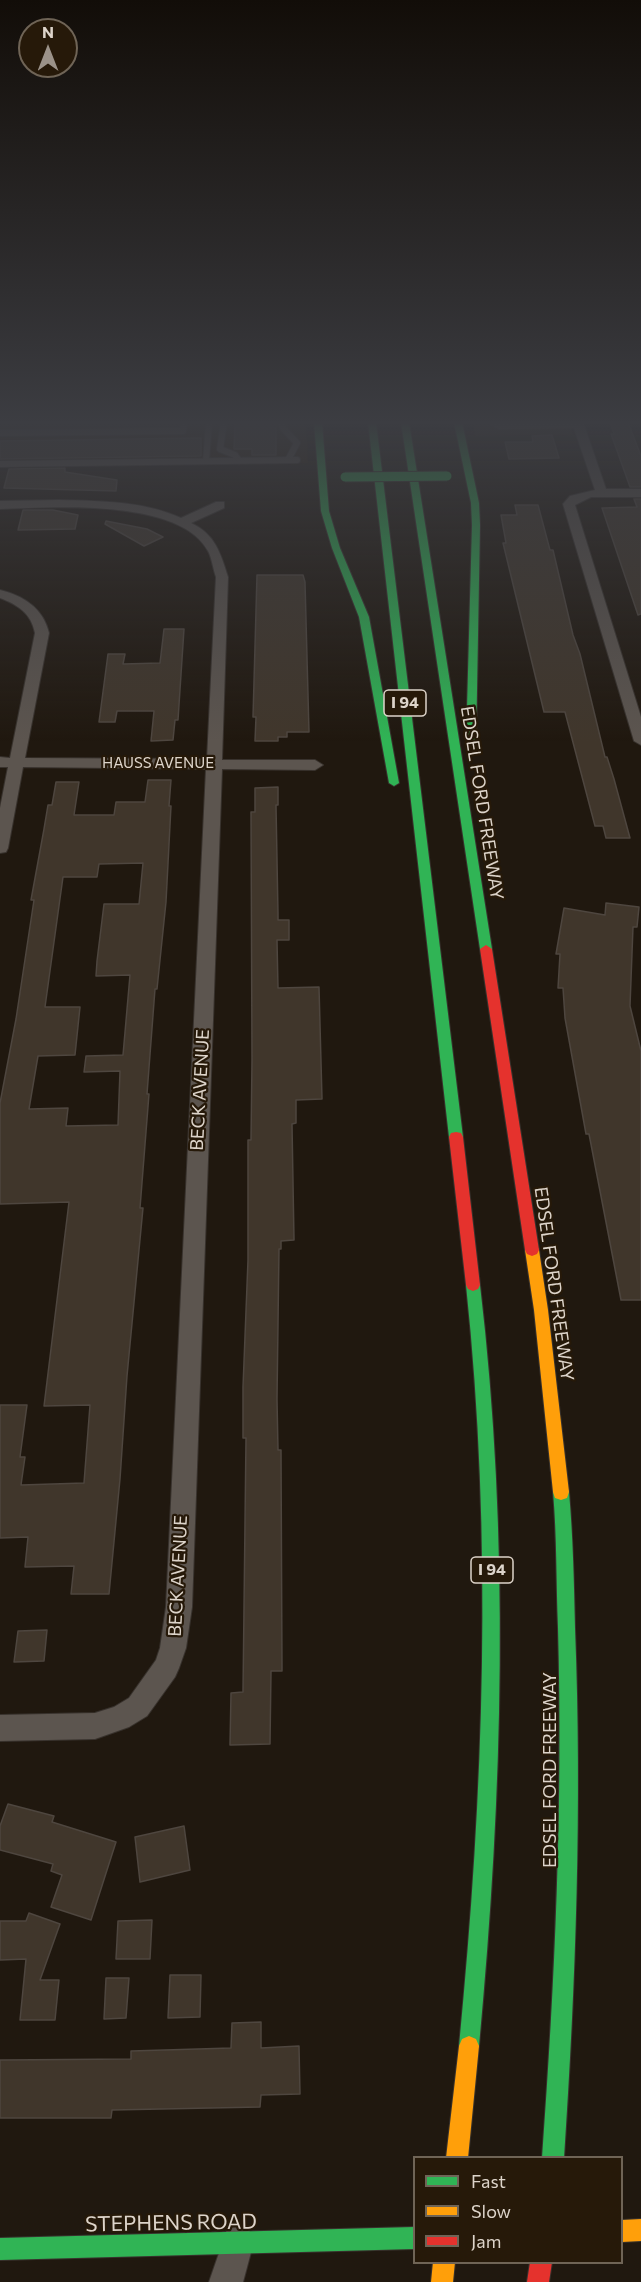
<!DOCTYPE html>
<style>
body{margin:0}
#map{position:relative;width:641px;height:2282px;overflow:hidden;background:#20180f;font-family:Commissioner,sans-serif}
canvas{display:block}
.legend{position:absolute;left:413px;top:2156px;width:210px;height:108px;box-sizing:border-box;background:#261909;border:2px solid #6f6456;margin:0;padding:8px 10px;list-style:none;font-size:18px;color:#ddd4ca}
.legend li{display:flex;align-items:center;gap:12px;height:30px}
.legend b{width:30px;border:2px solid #6f6456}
.north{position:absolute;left:18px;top:18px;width:60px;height:60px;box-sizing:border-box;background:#261909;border:2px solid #6f6456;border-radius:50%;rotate:0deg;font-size:16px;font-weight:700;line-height:24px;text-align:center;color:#ddd4ca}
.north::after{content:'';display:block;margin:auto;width:21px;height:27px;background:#9b9289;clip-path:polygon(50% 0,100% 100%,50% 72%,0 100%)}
</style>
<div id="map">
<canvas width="641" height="2282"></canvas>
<ul class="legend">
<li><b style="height:8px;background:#30b455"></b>Fast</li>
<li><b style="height:8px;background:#ff9f0a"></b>Slow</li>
<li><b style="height:8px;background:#e5322d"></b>Jam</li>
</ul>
<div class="north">N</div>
</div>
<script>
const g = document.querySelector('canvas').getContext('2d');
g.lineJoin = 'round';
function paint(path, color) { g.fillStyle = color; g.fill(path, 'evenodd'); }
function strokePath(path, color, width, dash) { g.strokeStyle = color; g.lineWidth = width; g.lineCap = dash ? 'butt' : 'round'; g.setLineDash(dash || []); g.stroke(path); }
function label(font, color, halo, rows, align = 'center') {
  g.font = font + ' Commissioner,sans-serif'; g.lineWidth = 4.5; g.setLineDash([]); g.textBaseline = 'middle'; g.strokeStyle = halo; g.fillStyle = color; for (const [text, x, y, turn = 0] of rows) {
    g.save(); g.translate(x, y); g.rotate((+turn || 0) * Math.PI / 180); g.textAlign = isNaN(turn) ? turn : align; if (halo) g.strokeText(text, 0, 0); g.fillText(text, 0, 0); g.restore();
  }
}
const built = new Path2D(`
 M 0,422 L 306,422 L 308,463 L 0,466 Z
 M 473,422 L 569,422 L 573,435 L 475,436 Z`);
const building = new Path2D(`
 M 235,422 L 276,422 L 276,455 L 252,455 L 252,449 L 234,449 Z
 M 610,422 L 628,422 L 641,456 L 641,487 L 630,487 L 611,434 L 614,434 Z
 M 552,435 L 559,458 L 509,459 L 505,442 L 533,442 L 532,436 Z
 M 201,438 L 201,456 L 0,459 L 0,441 Z
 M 65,468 L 65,472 L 117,480 L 116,491 L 4,488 L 9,469 Z
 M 634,499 L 641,499 L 641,614 L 638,615 L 602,508 L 637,507 Z
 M 515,505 L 538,505 L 550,550 L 553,550 L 573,635 L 580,654 L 605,757 L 607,757 L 614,779 L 630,838 L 606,838 L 603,826 L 595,826 L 565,712 L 544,712 L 503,543 L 506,543 L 501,515 L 517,515 Z
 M 23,510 L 53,510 L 78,515 L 75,529 L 18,530 Z
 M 106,521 L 147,529 L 163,537 L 144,546 L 105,524 Z
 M 257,575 L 303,575 L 305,582 L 309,732 L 287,732 L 287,737 L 278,737 L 278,741 L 255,741 L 256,717 L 253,717 Z
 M 164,629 L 184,629 L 178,720 L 175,720 L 173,740 L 151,741 L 154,711 L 117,711 L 115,722 L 99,722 L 108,654 L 125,654 L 123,664 L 160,663 Z
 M 148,780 L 171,780 L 169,806 L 171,806 L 166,902 L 157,989 L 155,989 L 147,1094 L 149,1094 L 140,1208 L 143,1208 L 127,1376 L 120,1479 L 109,1594 L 71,1594 L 74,1566 L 25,1567 L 28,1537 L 0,1538 L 0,1405 L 27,1405 L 20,1457 L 25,1457 L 21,1485 L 84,1483 L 90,1405 L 44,1406 L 69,1202 L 0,1204 L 0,1103 L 16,1019 L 34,900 L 31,900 L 44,829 L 48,805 L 52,805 L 56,782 L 79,782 L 74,815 L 114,815 L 116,802 L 145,802 ZM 143,863 L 139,904 L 104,904 L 97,961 L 96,976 L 130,975 L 123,1055 L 86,1056 L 84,1072 L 120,1071 L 118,1125 L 66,1126 L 68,1108 L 29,1109 L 38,1056 L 75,1055 L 80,1007 L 45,1007 L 63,877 L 97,877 L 99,864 Z
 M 278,787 L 278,805 L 276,805 L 278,914 L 278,920 L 289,920 L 289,940 L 277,940 L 278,988 L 319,987 L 322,1099 L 296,1100 L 296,1123 L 292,1124 L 294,1240 L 281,1241 L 281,1249 L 279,1249 L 277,1399 L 278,1450 L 281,1450 L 282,1671 L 271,1671 L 270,1744 L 230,1745 L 231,1693 L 243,1692 L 246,1438 L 243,1438 L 243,1387 L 248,1260 L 248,1140 L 251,1140 L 252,1060 L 251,812 L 255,812 L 255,788 Z
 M 606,903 L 639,907 L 637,927 L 633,927 L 630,1006 L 641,1051 L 641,1300 L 621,1300 L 589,1134 L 586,1134 L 565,1018 L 563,988 L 558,988 L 560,954 L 556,954 L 564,908 L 605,915 Z
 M 47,1630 L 44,1661 L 14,1662 L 18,1631 Z
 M 8,1804 L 54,1816 L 52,1822 L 116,1842 L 91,1920 L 51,1907 L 62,1875 L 51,1871 L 53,1864 L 0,1850 L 0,1826 Z
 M 184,1826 L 190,1870 L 140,1882 L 135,1837 Z
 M 29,1913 L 60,1924 L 40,1980 L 59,1980 L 55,2020 L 20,2020 L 26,1959 L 0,1960 L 0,1921 L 26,1921 Z
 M 152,1920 L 150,1959 L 116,1959 L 118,1921 Z
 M 170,1975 L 201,1975 L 200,2017 L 168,2018 Z
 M 106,1978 L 129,1978 L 126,2018 L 104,2019 Z
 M 261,2022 L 261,2048 L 299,2046 L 300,2094 L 261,2095 L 260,2107 L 112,2110 L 111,2118 L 0,2118 L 0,2060 L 131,2059 L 131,2051 L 231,2048 L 232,2023 Z`);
const lane = new Path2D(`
 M 224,422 L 220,449 L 235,455 L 239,461
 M 281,422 L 283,428 L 297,443 L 288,460
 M 493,422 L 499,426 L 578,425
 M 0,433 L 183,431 L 184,422
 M 206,461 L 209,422
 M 0,464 L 297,460`);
const street = new Path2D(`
 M 572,422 L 583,422 L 606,489 L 641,489 L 641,497 L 591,497 L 575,505 L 641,717 L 641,745 L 634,741 L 563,504 L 570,496 L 595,490 Z
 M 59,500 C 100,501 144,501 181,518 L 216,502 L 224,502 L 224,508 L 191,523 C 215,534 221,554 228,577 L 222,760 L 315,760 L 323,765 L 315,770 L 222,769 L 192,1607 L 186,1648 L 179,1668 L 175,1677 L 147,1716 L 129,1727 L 95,1739 L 0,1741 L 0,1715 L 95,1713 L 114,1707 L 129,1698 L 156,1660 L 160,1648 L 166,1607 L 206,769 L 23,767 L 8,848 L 6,852 L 0,853 L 0,808 L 8,767 L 0,767 L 0,757 L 10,758 L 35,633 C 31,613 18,605 0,598 L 0,590 C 24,596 43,608 49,633 L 25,758 L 207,759 L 216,577 C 213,569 212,558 208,551 C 180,498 51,507 0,509 L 0,501 Z
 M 238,2225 L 249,2230 L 254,2241 L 243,2282 L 209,2282 L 227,2230 Z`);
const fast = new Path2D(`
 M 314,422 L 322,422 L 329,511 L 340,548 L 369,617 L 399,783 L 394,786 L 389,783 L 359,617 L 332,548 L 321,511 Z
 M 368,422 L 376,422 L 463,1137 L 461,1141 L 451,1141 L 449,1137 Z
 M 401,422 L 409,422 L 492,949 L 486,953 L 480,949 Z
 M 454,422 L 462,422 L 479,503 L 480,525 L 476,745 L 471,748 L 466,745 L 472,525 L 471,503 Z
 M 473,1279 L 478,1281 L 480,1285 C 510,1538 503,1793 479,2046 L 476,2053 L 469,2056 L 462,2053 L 459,2046 C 484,1793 493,1538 466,1285 L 468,1281 Z
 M 561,1484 L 567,1486 L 569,1492 C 573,1537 574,1582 575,1628 C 582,1805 576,1981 564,2158 L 542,2158 C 555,1981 563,1805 558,1628 C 556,1582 557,1537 553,1492 L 555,1486 Z
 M 414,2227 L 414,2249 L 0,2260 L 0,2238 Z`);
const slow = new Path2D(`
 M 532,1244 L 537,1246 L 539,1250 L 548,1310 L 569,1492 L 567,1498 L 561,1500 L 555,1498 L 553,1492 L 534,1310 L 525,1250 L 527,1246 Z
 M 469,2036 L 476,2039 L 479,2046 L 468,2158 L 446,2158 L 459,2046 L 462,2039 Z
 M 641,2219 L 641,2241 L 622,2242 L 622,2220 Z
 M 433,2262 L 455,2262 L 453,2282 L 431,2282 Z`);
const jam = new Path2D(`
 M 486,945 L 492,949 L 539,1250 L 537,1254 L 532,1256 L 527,1254 L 525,1250 L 480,949 Z
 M 456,1132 L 461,1133 L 463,1137 L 480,1285 L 478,1289 L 473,1291 L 468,1289 L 466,1285 L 449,1137 L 451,1133 Z
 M 530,2262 L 552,2262 L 549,2282 L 527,2282 Z`);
const fastBridge = new Path2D(`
 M 345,477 L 447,476`);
const farStreetnames = [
 ["HAUSS AVENUE",158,763]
];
const shields = [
 [405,703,42],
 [492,1570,42]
];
const shieldNames = [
 ["I 94",405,703],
 ["I 94",492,1570]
];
const streetNames = [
 ["EDSEL FORD FREEWAY",482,803,81],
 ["BECK AVENUE",200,1090,-87],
 ["EDSEL FORD FREEWAY",554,1284,82],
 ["BECK AVENUE",178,1576,-87],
 ["EDSEL FORD FREEWAY",550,1770,-90]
];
const nearStreetnames = [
 ["STEPHENS ROAD",171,2223,-1]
];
paint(built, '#2c1c07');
paint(building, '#40362b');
strokePath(building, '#4e463f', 1.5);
strokePath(lane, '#38322d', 8);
strokePath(street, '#38322d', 2);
strokePath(fast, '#38322d', 2);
strokePath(slow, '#38322d', 2);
strokePath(jam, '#38322d', 2);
strokePath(lane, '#5c554f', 6);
paint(street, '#5c554f');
paint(fast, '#30b455');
paint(slow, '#ff9f0a');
paint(jam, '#e5322d');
strokePath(fastBridge, '#38322d', 11, []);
strokePath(fastBridge, '#30b455', 9);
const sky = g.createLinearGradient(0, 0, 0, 742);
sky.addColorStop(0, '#120d08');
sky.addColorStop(0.57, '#3c3d42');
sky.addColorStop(1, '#3c3d4200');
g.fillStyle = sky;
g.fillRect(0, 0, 641, 742);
label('15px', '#ddd4ca', '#261909', farStreetnames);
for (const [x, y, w] of shields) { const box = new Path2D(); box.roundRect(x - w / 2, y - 13, w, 26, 4.5); g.fillStyle = '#261909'; g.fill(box); strokePath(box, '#ddd4ca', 1.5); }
label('bold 16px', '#ddd4ca', null, shieldNames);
label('18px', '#ddd4ca', '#261909', streetNames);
label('21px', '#ddd4ca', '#261909', nearStreetnames);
</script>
